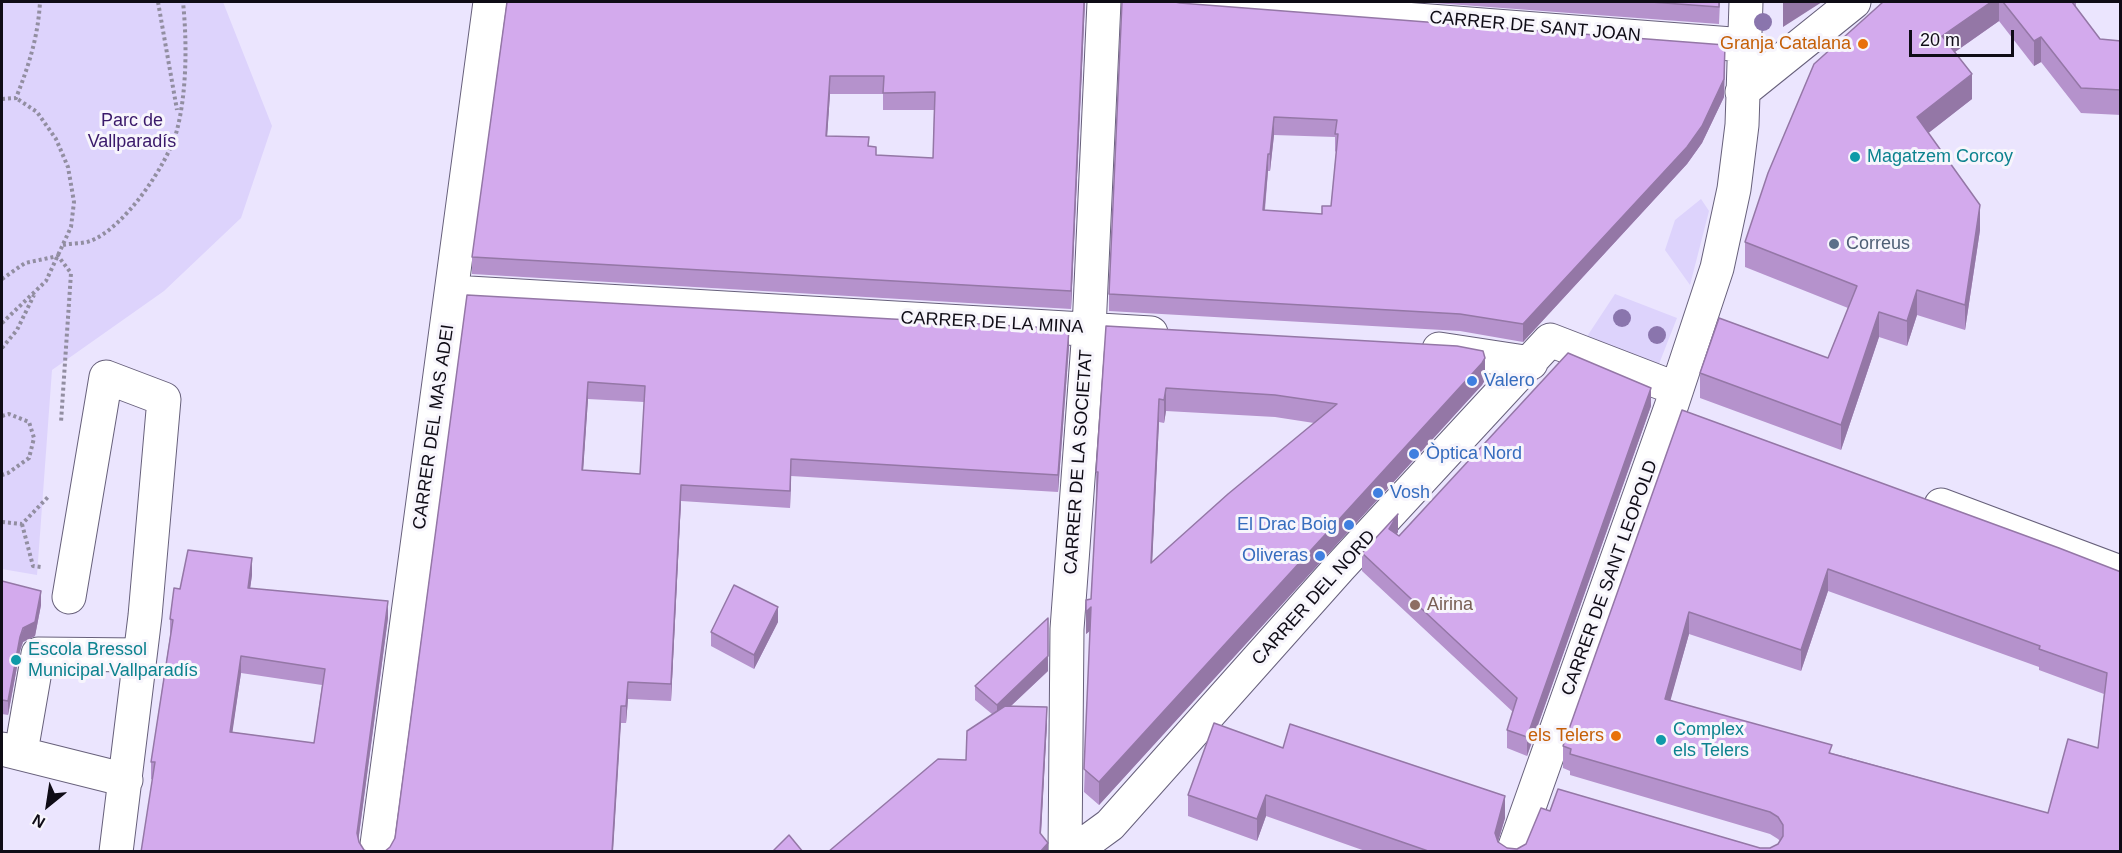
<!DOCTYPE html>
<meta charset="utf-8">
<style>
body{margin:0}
#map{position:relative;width:2122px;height:853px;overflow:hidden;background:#ebe5fe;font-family:Arial,sans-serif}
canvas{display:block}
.frame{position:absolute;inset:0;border:3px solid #0f0c16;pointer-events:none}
.north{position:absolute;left:18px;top:775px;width:60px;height:60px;-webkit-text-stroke:4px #f7f5fc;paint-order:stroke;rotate:210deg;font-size:16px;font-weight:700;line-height:24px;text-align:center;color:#0f0c16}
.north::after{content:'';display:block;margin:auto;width:21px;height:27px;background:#0f0c16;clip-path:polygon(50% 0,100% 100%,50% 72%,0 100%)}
.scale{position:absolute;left:1909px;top:30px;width:105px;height:27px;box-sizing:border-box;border:3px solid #0f0c16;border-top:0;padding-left:8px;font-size:18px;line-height:21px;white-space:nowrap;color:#0f0c16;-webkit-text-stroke:4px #f7f5fc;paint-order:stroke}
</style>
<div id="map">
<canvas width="2122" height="853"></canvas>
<div class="frame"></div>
<div class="north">N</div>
<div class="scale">20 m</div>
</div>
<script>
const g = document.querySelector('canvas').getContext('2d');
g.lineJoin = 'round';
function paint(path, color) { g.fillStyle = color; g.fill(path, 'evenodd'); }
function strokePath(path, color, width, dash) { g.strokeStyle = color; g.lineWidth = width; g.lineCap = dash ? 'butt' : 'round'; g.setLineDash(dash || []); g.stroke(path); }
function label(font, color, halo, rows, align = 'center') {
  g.font = font + ' Arial,sans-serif'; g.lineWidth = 6; g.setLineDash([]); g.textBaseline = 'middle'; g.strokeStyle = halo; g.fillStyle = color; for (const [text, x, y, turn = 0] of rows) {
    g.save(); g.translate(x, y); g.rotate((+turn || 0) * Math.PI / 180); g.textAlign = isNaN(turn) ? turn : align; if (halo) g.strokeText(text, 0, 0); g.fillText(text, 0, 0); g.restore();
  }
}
const green = new Path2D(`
 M 2,2 L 223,2 L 272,126 L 241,218 L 164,291 L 52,370 L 37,575 L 2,569 Z
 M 1701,199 L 1709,211 L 1690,285 L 1665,250 L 1675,220 Z
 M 1615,294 L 1677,318 L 1657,369 L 1584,341 Z`);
const path = new Path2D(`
 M 158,2 L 177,110
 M 2,99 L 16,98 C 29,65 38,37 40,2
 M 63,245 C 72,243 82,244 90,241 C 124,229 168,164 177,130 C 187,91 187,41 183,2
 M 2,279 L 25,263 L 58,256 L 71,273 L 61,422
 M 2,323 L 46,281 L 71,227 L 74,202 L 68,167 L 56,139 L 37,112 L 16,98
 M 2,348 L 17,330 L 34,295
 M 2,416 L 9,414 L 29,422 L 34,438 L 29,458 L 8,473 L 2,475
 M 2,522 L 22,524 L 49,496
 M 22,524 L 33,566 L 41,567`);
const minor = new Path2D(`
 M 1181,2 L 1745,45
 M 1742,92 L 1854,2
 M 452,292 L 1151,333
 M 1439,349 L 1531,363
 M 1941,505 L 2120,572
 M 69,597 L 106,377 L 164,399 L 145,616 L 116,852
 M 2,749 L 126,780
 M 21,752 L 38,654 L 140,655
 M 376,852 L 490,2
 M 1065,852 L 1067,629 L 1089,329 L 1104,2
 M 1073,852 L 1110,825 L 1340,567 L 1550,340 L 1677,389
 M 1513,852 L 1671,407 L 1717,268 L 1734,189 L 1742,125 L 1746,2`);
const trees = [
 [1763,22],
 [1622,318],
 [1657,335]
];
const wall = new Path2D(`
 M 507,2 L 1085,2 L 1071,309 L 472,274 L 472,257 ZM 830,94 L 883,94 L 883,110 L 934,110 L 933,158 L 876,155 L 869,146 L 827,136 Z
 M 1421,2 L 1720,2 L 1719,24 Z
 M 1883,2 L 2076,2 L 2076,7 L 2100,39 L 2121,41 L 2121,115 L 2081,113 L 2041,62 L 2034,66 L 1999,21 L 1955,52 L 1972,99 L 1928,133 L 1980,230 L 1965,330 L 1917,315 L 1907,346 L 1879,337 L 1841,450 L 1700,398 L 1700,373 L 1828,358 L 1848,308 L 1745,267 L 1745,242 Z
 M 1180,3 L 1725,62 L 1724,97 L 1702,143 L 1687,164 L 1523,342 L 1460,331 L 1109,311 L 1109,294 ZM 1274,135 L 1335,137 L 1335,151 L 1336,152 L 1331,206 L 1322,214 L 1265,210 L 1268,171 L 1270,171 Z
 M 467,295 L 1069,346 L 1058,492 L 791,476 L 790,508 L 681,501 L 671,701 L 628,699 L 626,723 L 621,723 L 390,847 L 395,838 ZM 588,399 L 644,402 L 640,474 L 583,470 Z
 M 1106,326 L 1485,380 L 1482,385 L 1099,805 L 1084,792 L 1090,631 L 1086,634 L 1091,599 L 1097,494 L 1096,494 L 1096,472 ZM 1166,411 L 1275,417 L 1314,423 L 1152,562 L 1159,422 L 1164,423 Z
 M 1651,406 L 1527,756 L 1507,748 L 1507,730 L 1513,712 L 1362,571 L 1362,553 L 1398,532 L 1397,534 L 1399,536 Z
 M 1682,410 L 2121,572 L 2121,852 L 1368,852 L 1266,816 L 1257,841 L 1188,816 L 1188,795 L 1283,748 L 1505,818 L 1498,842 L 1507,848 L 1517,849 L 1526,844 L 1550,811 L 1760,848 L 1770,848 L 1778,844 L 1780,841 L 1778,839 L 1770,834 L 1570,775 L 1570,771 L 1563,768 L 1563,746 ZM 1828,591 L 2039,667 L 2039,670 L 2104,694 L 2098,748 L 2048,813 L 1832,753 L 1670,700 L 1689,634 L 1801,671 Z
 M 252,575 L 250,588 L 388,618 L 358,842 L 364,850 L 151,779 L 151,762 L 170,636 L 170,619 L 180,589 ZM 241,673 L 322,685 L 314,743 L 232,732 Z
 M 2,581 L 41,605 L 35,636 L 23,642 L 20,651 L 8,715 L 2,714 Z
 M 778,622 L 754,669 L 711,646 L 711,632 Z
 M 1048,671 L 1011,706 L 1047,723 L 1041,834 L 1048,852 L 966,760 L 992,714 L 975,700 L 975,686 Z`);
const shadedWall = new Path2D(`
 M 1084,2 L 1085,2 L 1071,309 L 1071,291 Z
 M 1783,2 L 1822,2 L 1783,27 Z
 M 1991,2 L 1999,2 L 1999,21 L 1942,61 L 1942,36 Z
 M 2041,37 L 2041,62 L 2034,66 L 2034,41 Z
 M 1725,45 L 1724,97 L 1702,143 L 1687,164 L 1523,342 L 1523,324 Z
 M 1972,74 L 1972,99 L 1917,142 L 1917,117 Z
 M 830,76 L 830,94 L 826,153 L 826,136 Z
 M 1274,117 L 1274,135 L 1270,171 L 1270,154 Z
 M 1268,154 L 1268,171 L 1263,227 L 1263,210 Z
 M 1980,205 L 1980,230 L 1965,330 L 1965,305 Z
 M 1917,290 L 1917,315 L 1907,346 L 1907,321 Z
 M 1879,312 L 1879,337 L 1841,450 L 1841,425 Z
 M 1069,329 L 1069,346 L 1058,492 L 1058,475 Z
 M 1485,358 L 1485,380 L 1482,385 L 1099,805 L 1099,782 Z
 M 588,382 L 588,399 L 582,487 L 582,470 Z
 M 1166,388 L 1166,411 L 1164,423 L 1164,400 Z
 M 1651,388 L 1651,406 L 1527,756 L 1527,737 Z
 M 1159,399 L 1159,422 L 1151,586 L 1151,563 Z
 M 791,459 L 791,476 L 790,508 L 790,491 Z
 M 681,485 L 681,501 L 671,701 L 671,684 Z
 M 1398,514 L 1398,532 L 1389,547 L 1389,529 Z
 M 252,558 L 252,575 L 248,604 L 248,588 Z
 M 1828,569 L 1828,591 L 1801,671 L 1801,650 Z
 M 41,591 L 41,605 L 35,636 L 23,642 L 20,651 L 8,715 L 8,701 L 20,637 Z
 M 388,601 L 388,618 L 357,850 L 357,833 Z
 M 778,607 L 778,622 L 754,669 L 754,655 Z
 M 1091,607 L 1091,630 L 1086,634 L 1086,612 Z
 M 1689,612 L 1689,634 L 1665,720 L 1665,699 Z
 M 1048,618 L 1048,671 L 997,719 L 997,705 Z
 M 241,656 L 241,673 L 230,749 L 230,732 Z
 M 628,682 L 628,699 L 626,723 L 626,706 Z
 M 621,706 L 621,723 L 613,852 L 612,852 Z
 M 1047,707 L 1047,723 L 1040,850 L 1040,833 Z
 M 1266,795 L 1266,816 L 1257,841 L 1257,819 Z
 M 1505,796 L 1505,818 L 1495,852 L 1495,833 Z
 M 1048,843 L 1048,852 L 1040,852 Z`);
const building = new Path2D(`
 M 507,2 L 1084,2 L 1071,291 L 472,257 ZM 830,76 L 884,76 L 883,93 L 935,92 L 933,158 L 876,155 L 876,147 L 868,146 L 869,137 L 826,136 Z
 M 1122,2 L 1175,2 L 1180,3 L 1725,45 L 1724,79 L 1702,126 L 1687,147 L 1523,324 L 1460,314 L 1109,294 ZM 1274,117 L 1337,120 L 1335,134 L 1338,134 L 1331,206 L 1322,206 L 1322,214 L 1263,210 L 1268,154 L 1270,154 Z
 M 1651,2 L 1719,2 L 1719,7 Z
 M 1883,2 L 1991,2 L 1942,36 L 1972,74 L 1917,117 L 1980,205 L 1965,305 L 1917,290 L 1907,321 L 1879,312 L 1841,425 L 1700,373 L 1719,318 L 1828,358 L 1857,286 L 1745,242 L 1768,173 L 1814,64 Z
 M 2003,2 L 2072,2 L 2100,39 L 2121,41 L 2121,90 L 2081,88 L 2041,37 L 2034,41 Z
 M 467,295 L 1069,329 L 1058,475 L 791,459 L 790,491 L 681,485 L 671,684 L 628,682 L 626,706 L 621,706 L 612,852 L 384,852 L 390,847 L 395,838 ZM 588,382 L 645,386 L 640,474 L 582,470 Z
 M 1106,326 L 1457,346 L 1483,351 L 1485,358 L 1482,363 L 1099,782 L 1084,769 L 1091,607 L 1086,612 L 1086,600 L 1091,599 L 1098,472 L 1096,472 ZM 1166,388 L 1275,395 L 1337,404 L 1228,494 L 1151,563 L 1159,399 L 1164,400 Z
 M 1568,353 L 1651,388 L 1527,737 L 1507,730 L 1517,698 L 1362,553 L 1398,514 L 1389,529 L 1399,536 Z
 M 1682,410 L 2059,548 L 2121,572 L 2121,852 L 1431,852 L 1266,795 L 1257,819 L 1188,795 L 1214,723 L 1283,748 L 1290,724 L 1505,796 L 1495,833 L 1498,842 L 1507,848 L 1517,849 L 1526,844 L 1541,808 L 1550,811 L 1558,789 L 1760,848 L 1770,848 L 1778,844 L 1783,836 L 1783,825 L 1778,817 L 1770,812 L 1570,754 L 1571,749 L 1563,746 ZM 1828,569 L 2040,646 L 2039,649 L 2107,673 L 2098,748 L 2068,739 L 2048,813 L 1829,753 L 1832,745 L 1665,699 L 1689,612 L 1801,650 Z
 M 188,550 L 252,558 L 248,588 L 388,601 L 357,833 L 359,842 L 364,850 L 368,852 L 141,852 L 155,762 L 151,762 L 173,620 L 170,619 L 174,588 L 180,589 ZM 241,656 L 325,669 L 314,743 L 230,732 Z
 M 2,581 L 41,591 L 35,622 L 23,628 L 20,637 L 8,701 L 2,700 Z
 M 734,585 L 778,607 L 754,655 L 711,632 Z
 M 1048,618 L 1048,656 L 997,705 L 975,686 Z
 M 1005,706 L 1047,707 L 1040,833 L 1048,843 L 1040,852 L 828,852 L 938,759 L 966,760 L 967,731 Z
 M 789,835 L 803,852 L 772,852 Z`);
const markers = [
 [1863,44,6,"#e8710a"],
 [1855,157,6,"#0f9aa8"],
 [1834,244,6,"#5c6f8a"],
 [1472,381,6,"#3f7fe0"],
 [1414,454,6,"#3f7fe0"],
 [1378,493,6,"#3f7fe0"],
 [1349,525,6,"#3f7fe0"],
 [1320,556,6,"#3f7fe0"],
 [1415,605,6,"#8d6e63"],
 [16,660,6,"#0f9aa8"],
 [1616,736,6,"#e8710a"],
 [1661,740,6,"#0f9aa8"]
];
const streetNames = [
 ["CARRER DE SANT JOAN",1535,27,5],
 ["CARRER DE LA MINA",992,323,3],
 ["CARRER DEL MAS ADEI",434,427,-82],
 ["CARRER DE LA SOCIETAT",1079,462,-86],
 ["CARRER DE SANT LEOPOLD",1610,578,-70],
 ["CARRER DEL NORD",1314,598,-48]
];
const foodNames = [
 ["Granja Catalana",1851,44],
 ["els Telers",1604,736]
];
const parkNames = [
 ["Parc de",132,121],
 ["Vallparadís",132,142]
];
const cultureNames = [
 ["Magatzem Corcoy",1867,157],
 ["Escola Bressol",28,650],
 ["Municipal Vallparadís",28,671],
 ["Complex",1673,730],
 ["els Telers",1673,751]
];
const serviceNames = [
 ["Correus",1846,244]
];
const shopNames = [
 ["Valero",1484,381],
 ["Òptica Nord",1426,454],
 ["Vosh",1390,493],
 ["El Drac Boig",1337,525,"right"],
 ["Oliveras",1308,556,"right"]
];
const educationNames = [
 ["Airina",1427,605]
];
paint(green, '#ddd3fc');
strokePath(minor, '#67607b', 35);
strokePath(path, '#928ea1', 4, [3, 3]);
strokePath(minor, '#fff', 33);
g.fillStyle = '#8a75ad';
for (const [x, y] of trees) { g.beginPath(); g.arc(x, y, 9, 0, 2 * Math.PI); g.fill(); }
paint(wall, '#b592cc');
paint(shadedWall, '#9477a6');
paint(building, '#d3aaed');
strokePath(building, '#9477a6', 1.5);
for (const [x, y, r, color] of markers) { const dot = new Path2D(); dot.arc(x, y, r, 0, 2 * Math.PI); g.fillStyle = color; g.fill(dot); strokePath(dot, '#f7f5fc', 2); }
label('18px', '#0f0c16', '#f7f5fc', streetNames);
label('18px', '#c56008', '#f7f5fc', foodNames, 'right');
label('18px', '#3a196a', '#f7f5fc', parkNames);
label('18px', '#0d838f', '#f7f5fc', cultureNames, 'left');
label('18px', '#4e5e75', '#f7f5fc', serviceNames, 'left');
label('18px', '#366cbe', '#f7f5fc', shopNames, 'left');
label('18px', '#785e54', '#f7f5fc', educationNames, 'left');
</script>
